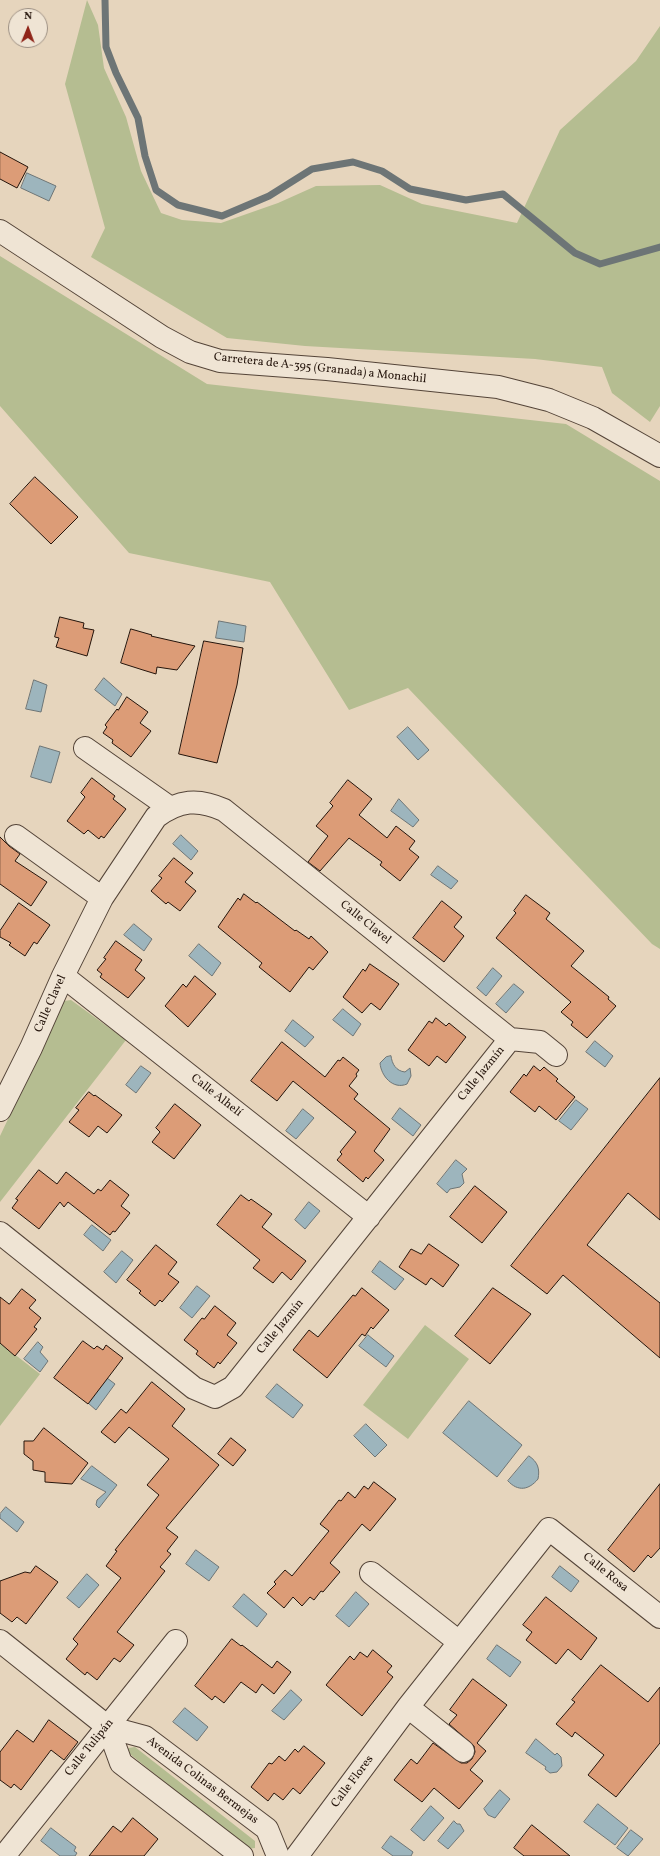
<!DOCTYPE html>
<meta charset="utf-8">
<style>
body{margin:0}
#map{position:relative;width:660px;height:1856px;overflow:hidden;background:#e6d5bd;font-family:Vollkorn,serif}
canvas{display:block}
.north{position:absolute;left:8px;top:8px;width:40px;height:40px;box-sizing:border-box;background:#efe4d4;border:1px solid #9e9184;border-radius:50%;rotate:1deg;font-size:11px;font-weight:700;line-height:16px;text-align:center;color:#24140b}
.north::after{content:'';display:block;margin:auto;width:14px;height:18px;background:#8f2418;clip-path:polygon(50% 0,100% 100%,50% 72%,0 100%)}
</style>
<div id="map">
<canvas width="660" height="1856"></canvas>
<div class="north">N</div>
</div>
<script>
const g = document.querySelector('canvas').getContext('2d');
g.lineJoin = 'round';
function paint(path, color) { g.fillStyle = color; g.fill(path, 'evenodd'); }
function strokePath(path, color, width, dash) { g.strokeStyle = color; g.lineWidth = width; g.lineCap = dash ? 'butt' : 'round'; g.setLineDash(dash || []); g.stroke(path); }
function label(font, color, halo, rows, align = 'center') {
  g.font = font + ' Vollkorn,serif'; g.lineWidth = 3.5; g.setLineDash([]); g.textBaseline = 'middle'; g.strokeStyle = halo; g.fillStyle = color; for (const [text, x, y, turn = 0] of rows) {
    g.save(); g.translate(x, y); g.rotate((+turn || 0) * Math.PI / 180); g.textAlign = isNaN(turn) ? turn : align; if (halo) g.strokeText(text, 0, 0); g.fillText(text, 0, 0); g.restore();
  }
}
const green = new Path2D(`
 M 87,0 L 98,25 L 104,68 L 126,117 L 141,171 L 161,213 L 182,220 L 221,223 L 278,203 L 316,186 L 380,185 L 422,204 L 517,223 L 560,130 L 636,61 L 660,26 L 660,406 L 650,422 L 612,393 L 602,367 L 535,359 L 305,346 L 227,338 L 91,257 L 105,228 L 65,84 Z
 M 0,256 L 207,384 L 566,424 L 660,481 L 660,949 L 652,944 L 408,688 L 349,710 L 270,582 L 129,553 L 0,406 Z
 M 71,1000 L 126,1040 L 0,1202 L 0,1136 L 64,1001 Z
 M 425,1325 L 469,1359 L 408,1439 L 363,1405 Z
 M 0,1343 L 40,1374 L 0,1426 Z
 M 135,1747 L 255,1841 L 255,1848 L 247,1849 L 130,1754 L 128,1748 Z`);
const water = new Path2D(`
 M 27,173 L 56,186 L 49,201 L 21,188 Z
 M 219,621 L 246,626 L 244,642 L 216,638 Z
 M 104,678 L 122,694 L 115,706 L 95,690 Z
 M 34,680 L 47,685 L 41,712 L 26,709 Z
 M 408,727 L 429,750 L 418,760 L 397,737 Z
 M 40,746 L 60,752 L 51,783 L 31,777 Z
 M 399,799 L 419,820 L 413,827 L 391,811 Z
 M 181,835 L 198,851 L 191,860 L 173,844 Z
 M 438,866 L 458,881 L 451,889 L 431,875 Z
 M 134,924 L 152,939 L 144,951 L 124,935 Z
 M 199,944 L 221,963 L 212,976 L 189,956 Z
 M 493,968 L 502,976 L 486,996 L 477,988 Z
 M 514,984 L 524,992 L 506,1013 L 496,1004 Z
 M 343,1009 L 361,1024 L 353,1036 L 333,1020 Z
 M 293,1020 L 314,1037 L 305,1047 L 285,1031 Z
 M 595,1041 L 613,1056 L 605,1067 L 586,1052 Z
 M 391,1056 C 392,1064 396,1071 405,1072 L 410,1068 L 411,1076 L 407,1084 C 393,1090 381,1076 380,1063 L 386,1057 Z
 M 141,1066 L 151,1073 L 136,1093 L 126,1085 Z
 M 576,1100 L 588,1109 L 571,1130 L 559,1121 Z
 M 400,1108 L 421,1125 L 413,1136 L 392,1119 Z
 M 303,1109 L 314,1118 L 296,1139 L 286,1131 Z
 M 456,1160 L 467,1169 L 462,1174 L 464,1183 L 460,1187 L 450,1189 L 447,1193 L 437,1184 Z
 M 309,1202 L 320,1211 L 305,1229 L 295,1220 Z
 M 92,1225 L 111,1240 L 103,1251 L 84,1235 Z
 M 122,1251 L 133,1260 L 116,1283 L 104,1272 Z
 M 380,1261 L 404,1279 L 395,1290 L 372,1272 Z
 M 197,1286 L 210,1296 L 192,1318 L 180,1308 Z
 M 368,1335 L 394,1356 L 386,1367 L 359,1346 Z
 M 38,1342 L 43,1347 L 40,1352 L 48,1361 L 40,1372 L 24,1359 Z
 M 107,1378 L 115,1384 L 96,1410 L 88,1403 Z
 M 277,1384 L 303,1405 L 293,1418 L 266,1397 Z
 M 469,1401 L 522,1445 L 497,1477 L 443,1433 Z
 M 366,1424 L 387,1445 L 375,1457 L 354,1436 Z
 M 529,1456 C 538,1462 540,1469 538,1479 C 529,1490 518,1492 508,1481 Z
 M 92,1466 L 117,1485 L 99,1508 L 96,1505 L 97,1500 L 106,1492 L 81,1479 Z
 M 6,1507 L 24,1522 L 17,1532 L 0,1518 L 0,1514 Z
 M 196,1550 L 219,1567 L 209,1581 L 186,1564 Z
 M 560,1566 L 579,1581 L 571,1592 L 552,1577 Z
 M 87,1574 L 99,1585 L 79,1608 L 67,1598 Z
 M 356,1592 L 369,1604 L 349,1627 L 336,1616 Z
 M 244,1594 L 267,1614 L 257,1627 L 233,1607 Z
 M 497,1645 L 521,1662 L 510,1677 L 487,1659 Z
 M 291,1690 L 302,1700 L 284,1720 L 272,1711 Z
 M 185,1708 L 208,1727 L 197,1741 L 173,1722 Z
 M 536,1739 L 555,1755 L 557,1753 L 561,1757 L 562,1766 L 557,1772 L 550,1773 L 545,1769 L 546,1767 L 526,1753 Z
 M 500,1790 L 510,1799 L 495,1818 L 488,1815 L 484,1809 Z
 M 598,1804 L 628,1828 L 615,1845 L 584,1822 Z
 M 431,1806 L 444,1818 L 424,1841 L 411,1830 Z
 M 454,1821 L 457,1824 L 460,1824 L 464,1831 L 448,1849 L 438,1841 Z
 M 51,1828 L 76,1847 L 74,1851 L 77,1853 L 75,1856 L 60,1856 L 41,1841 Z
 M 631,1830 L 643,1839 L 628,1856 L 617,1848 Z
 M 391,1836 L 413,1852 L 411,1856 L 393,1856 L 382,1848 Z`);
const stream = new Path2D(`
 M 105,0 L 106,47 L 116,73 L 138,118 L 145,156 L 156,190 L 178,205 L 222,216 L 269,196 L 312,169 L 353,162 L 382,171 L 410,189 L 466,200 L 503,194 L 575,253 L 600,264 L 660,247`);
const building = new Path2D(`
 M 0,152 L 28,167 L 17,188 L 0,179 Z
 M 35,477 L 78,517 L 51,544 L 10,504 Z
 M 60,617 L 84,623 L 83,628 L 94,630 L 87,656 L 56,647 L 59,638 L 55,637 Z
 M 131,629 L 152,635 L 151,636 L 195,646 L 177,670 L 157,667 L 156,674 L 143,670 L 121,663 Z
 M 204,641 L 243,648 L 237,685 L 217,763 L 179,754 Z
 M 127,697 L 148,712 L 140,723 L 151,731 L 131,757 L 112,743 L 113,740 L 103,733 L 107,727 L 105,725 L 117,709 L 118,710 Z
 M 92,778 L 115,796 L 113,799 L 126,809 L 104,838 L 101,836 L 99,839 L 88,830 L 84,834 L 67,821 L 85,797 L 81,793 Z
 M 348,780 L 372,799 L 359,815 L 387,838 L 396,826 L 415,841 L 409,849 L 419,857 L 400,881 L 380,865 L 382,862 L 349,838 L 320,871 L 308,862 L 328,836 L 316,826 L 333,806 L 330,803 Z
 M 0,837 L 9,846 L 20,854 L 15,861 L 47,882 L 31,906 L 0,884 Z
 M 174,858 L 193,873 L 185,882 L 196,891 L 180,911 L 168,902 L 166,904 L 151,891 L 162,878 L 159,876 Z
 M 244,894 L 256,903 L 257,902 L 295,931 L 296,930 L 309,939 L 311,936 L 328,952 L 313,970 L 309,967 L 290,992 L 259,967 L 262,963 L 218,927 L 238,898 L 240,900 Z
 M 526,895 L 550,913 L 546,919 L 584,951 L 571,966 L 609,997 L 608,999 L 616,1006 L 587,1038 L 571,1025 L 573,1022 L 561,1012 L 571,1002 L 496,938 L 516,913 L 514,911 Z
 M 442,901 L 462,917 L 454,927 L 464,936 L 444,962 L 413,938 Z
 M 19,903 L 50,925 L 37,944 L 34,942 L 25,956 L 9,945 L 11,943 L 0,937 L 0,931 Z
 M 116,941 L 142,960 L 135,970 L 145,978 L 128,998 L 100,977 L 102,974 L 97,970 L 106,959 L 104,958 Z
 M 370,964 L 399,984 L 380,1010 L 371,1003 L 362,1013 L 343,997 L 363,969 L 365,971 Z
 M 195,976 L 216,994 L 188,1027 L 165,1006 L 183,984 L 186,987 Z
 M 436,1018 L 446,1026 L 449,1023 L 466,1037 L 446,1063 L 437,1056 L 429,1066 L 408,1050 L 429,1021 L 432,1023 Z
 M 282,1042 L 325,1077 L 338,1060 L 340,1061 L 343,1057 L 359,1070 L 356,1074 L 357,1076 L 349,1086 L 358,1094 L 354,1099 L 390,1129 L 374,1151 L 384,1160 L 368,1179 L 366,1177 L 363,1182 L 337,1160 L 342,1154 L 340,1152 L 356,1132 L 293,1081 L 277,1101 L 251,1081 Z
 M 534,1066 L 540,1071 L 544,1067 L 558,1079 L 556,1081 L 575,1097 L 556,1120 L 539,1106 L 535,1112 L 510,1092 L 524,1074 L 526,1076 Z
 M 660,1078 L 660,1220 L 628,1193 L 587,1245 L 660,1303 L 660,1358 L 563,1275 L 547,1294 L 511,1266 Z
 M 89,1092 L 94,1096 L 95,1095 L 122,1115 L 107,1133 L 98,1126 L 89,1137 L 69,1122 L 79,1110 L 76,1108 Z
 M 175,1104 L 201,1125 L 174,1159 L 152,1142 L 160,1132 L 156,1128 Z
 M 39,1170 L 57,1184 L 66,1172 L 94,1194 L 98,1189 L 101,1191 L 110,1180 L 129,1195 L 121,1206 L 130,1213 L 115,1232 L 113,1231 L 110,1235 L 68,1202 L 64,1207 L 60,1202 L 39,1229 L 12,1208 L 18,1200 L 16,1199 Z
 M 475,1186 L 507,1212 L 482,1243 L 450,1217 Z
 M 241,1195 L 249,1201 L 251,1199 L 272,1214 L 262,1227 L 306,1261 L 291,1280 L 282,1272 L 273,1283 L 253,1268 L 260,1260 L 217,1225 Z
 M 429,1244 L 459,1265 L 443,1287 L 431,1278 L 426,1285 L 399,1267 L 411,1249 L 421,1254 Z
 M 156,1245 L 177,1262 L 168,1274 L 179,1282 L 162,1302 L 160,1300 L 155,1306 L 139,1293 L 141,1291 L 127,1280 Z
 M 362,1288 L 389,1310 L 373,1329 L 371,1327 L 365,1336 L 362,1334 L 327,1378 L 293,1350 L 309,1330 L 318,1337 L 353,1295 L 355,1296 Z
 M 493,1288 L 531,1314 L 490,1364 L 455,1336 Z
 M 22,1289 L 36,1300 L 29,1308 L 41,1318 L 34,1327 L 37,1329 L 15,1356 L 0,1343 L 0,1297 L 9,1304 Z
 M 215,1306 L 236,1323 L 227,1335 L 237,1343 L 220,1364 L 218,1362 L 214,1368 L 196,1354 L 198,1351 L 184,1340 L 202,1318 L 204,1319 Z
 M 83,1341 L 94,1349 L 97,1346 L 103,1350 L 106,1345 L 123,1358 L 88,1404 L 54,1378 Z
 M 152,1382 L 185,1409 L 172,1426 L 219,1465 L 166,1528 L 178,1537 L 167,1551 L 171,1554 L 160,1567 L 165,1571 L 117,1632 L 134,1645 L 120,1662 L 114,1658 L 97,1680 L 87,1672 L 85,1675 L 66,1659 L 78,1644 L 73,1639 L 121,1578 L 106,1566 L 117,1551 L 115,1550 L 159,1495 L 147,1485 L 169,1459 L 129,1427 L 115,1443 L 101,1432 L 121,1409 L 126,1413 Z
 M 44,1428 L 88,1463 L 72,1484 L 45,1482 L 45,1472 L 33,1470 L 33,1461 L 24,1454 L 24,1441 L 33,1441 Z
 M 231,1438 L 246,1450 L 233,1466 L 218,1454 Z
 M 374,1482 L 396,1499 L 370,1531 L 362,1524 L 330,1563 L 340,1572 L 323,1592 L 321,1591 L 314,1600 L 310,1597 L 302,1606 L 293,1597 L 284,1608 L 267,1593 L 276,1584 L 274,1582 L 285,1570 L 292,1576 L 329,1531 L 320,1524 L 339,1500 L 341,1501 L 348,1492 L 355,1498 L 364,1486 L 368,1489 Z
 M 660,1484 L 660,1548 L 651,1558 L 648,1555 L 634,1572 L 608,1550 Z
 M 36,1566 L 58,1582 L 26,1624 L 17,1617 L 12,1622 L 0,1613 L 0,1581 L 25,1572 L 30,1573 Z
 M 546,1597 L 597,1638 L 581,1660 L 568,1649 L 556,1664 L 526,1640 L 532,1632 L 523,1625 Z
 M 232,1639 L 241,1646 L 242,1645 L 272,1668 L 277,1661 L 291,1672 L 274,1694 L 262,1684 L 256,1693 L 241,1682 L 224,1703 L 215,1696 L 212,1700 L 195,1686 Z
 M 373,1650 L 392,1666 L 387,1672 L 393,1677 L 362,1716 L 326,1685 L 350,1656 L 354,1660 L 360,1652 L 367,1657 Z
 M 601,1665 L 648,1702 L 660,1687 L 660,1743 L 616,1797 L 588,1775 L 604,1755 L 575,1732 L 572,1737 L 556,1724 L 575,1702 L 572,1700 Z
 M 473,1679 L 507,1705 L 477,1743 L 486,1751 L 470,1770 L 483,1781 L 459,1809 L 434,1788 L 422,1802 L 394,1780 L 411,1759 L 417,1764 L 433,1743 L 461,1763 L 467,1763 L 472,1759 L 475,1752 L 474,1746 L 449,1724 L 457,1715 L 450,1710 Z
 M 49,1720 L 78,1742 L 64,1760 L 51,1750 L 21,1790 L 14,1784 L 11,1788 L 0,1780 L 0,1752 L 17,1730 L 33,1742 Z
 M 304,1746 L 325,1763 L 300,1794 L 293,1788 L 283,1800 L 274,1793 L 268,1801 L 251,1787 L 269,1763 L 272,1764 L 279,1756 L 285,1761 L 295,1749 L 298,1752 Z
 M 133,1818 L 158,1839 L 144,1856 L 89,1856 L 113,1826 L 121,1832 Z
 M 532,1825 L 570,1856 L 524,1856 L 514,1848 Z`);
const minor = new Path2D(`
 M 85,748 L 169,807
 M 16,836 L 102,898
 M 63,976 L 369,1217
 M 0,1110 L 31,1048 L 63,976 L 102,898 L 156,817 C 179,800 198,798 224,810 L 510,1039 L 540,1042 L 556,1055
 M 0,1233 L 194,1388 L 215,1397 L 233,1387 L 510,1039
 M 371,1573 L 459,1642
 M 408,1707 L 463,1751
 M 4,1856 L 176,1641
 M 297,1856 L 408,1707 L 549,1529 L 660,1617`);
const tertiary = new Path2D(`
 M 0,231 L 162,337 L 190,352 L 220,361 L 327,369 L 498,387 L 549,400 L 593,418 L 660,456
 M 0,1641 L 108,1727 L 145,1737 L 267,1829 L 278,1856
 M 108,1727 L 121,1763 L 242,1856`);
const streetNames = [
 ["Carretera de A-395 (Granada) a Monachil",320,369,6],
 ["Calle Clavel",365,923,39],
 ["Calle Clavel",51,1004,-66],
 ["Calle Jazmín",482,1074,-51],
 ["Calle Alhelí",216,1096,38],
 ["Calle Jazmín",281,1327,-51],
 ["Calle Rosa",605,1573,39],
 ["Calle Tulipán",90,1748,-51],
 ["Avenida Colinas Bermejas",202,1781,37],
 ["Calle Flores",353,1782,-53]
];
paint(green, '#b5bd91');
paint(water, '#9db5bd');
strokePath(water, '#6d7576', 1);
strokePath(stream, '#6d7576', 7);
paint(building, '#dc9c77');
strokePath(building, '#24140b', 1);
strokePath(minor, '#544438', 24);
strokePath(tertiary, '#544438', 24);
strokePath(minor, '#efe4d4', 22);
strokePath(tertiary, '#efe4d4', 22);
label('12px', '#24140b', '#efe4d4', streetNames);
</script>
